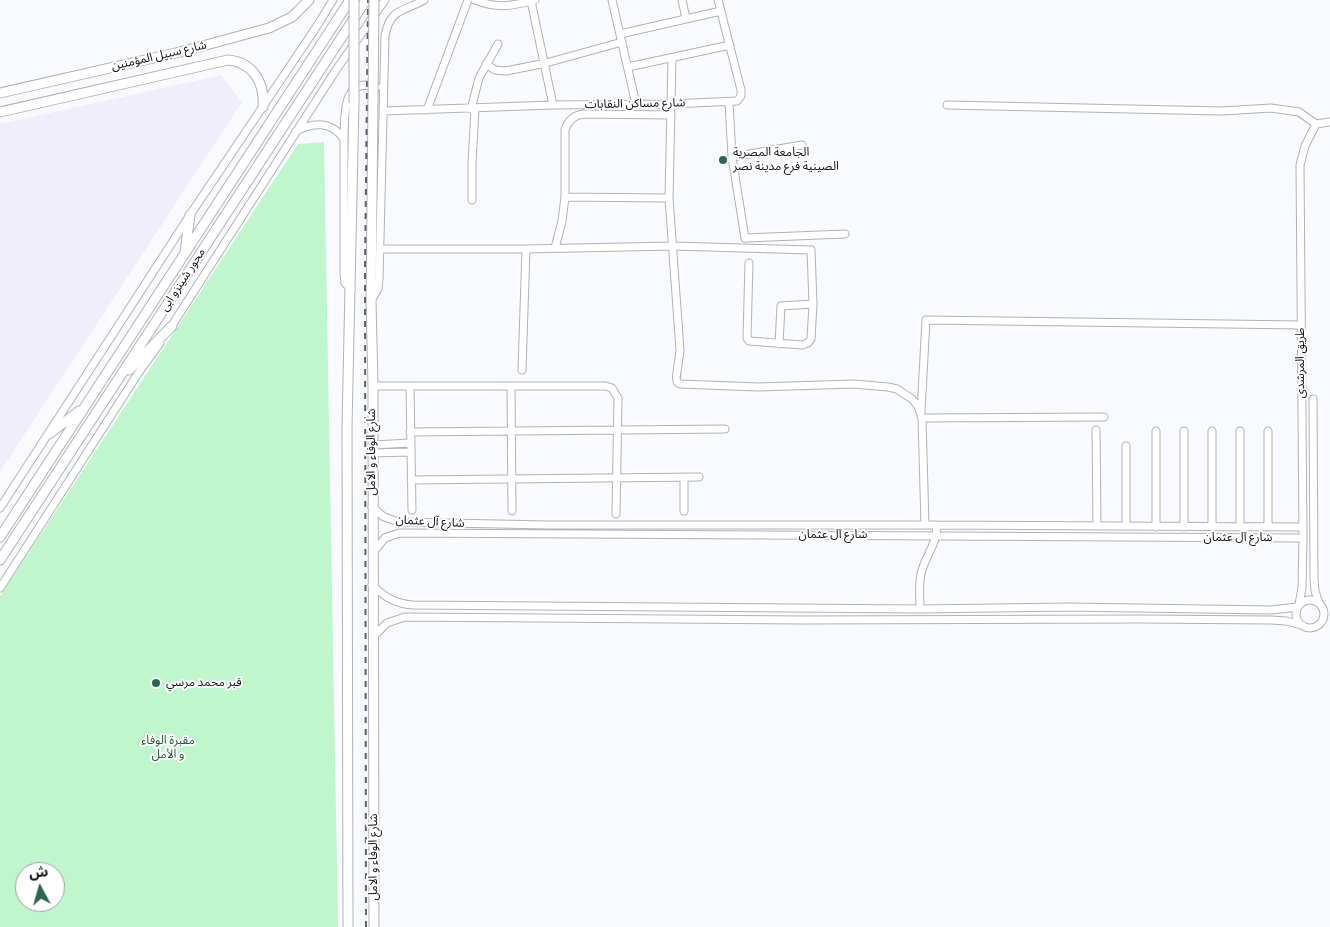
<!DOCTYPE html>
<meta charset="utf-8">
<style>
body{margin:0}
#map{position:relative;width:1330px;height:927px;overflow:hidden;background:#f9faff;font-family:Signika,"Noto Sans Arabic",sans-serif}
canvas{display:block}
.north{position:absolute;left:15px;top:862px;width:50px;height:50px;box-sizing:border-box;background:#fff;border:1px solid #a0a0a1;border-radius:50%;rotate:354deg;font-size:14px;font-weight:700;line-height:20px;text-align:center;color:#111214}
.north::after{content:'';display:block;margin:auto;width:18px;height:22px;background:#2a6752;clip-path:polygon(50% 0,100% 100%,50% 72%,0 100%)}
</style>
<div id="map">
<canvas width="1330" height="927"></canvas>
<div class="north">ش</div>
</div>
<script>
const g = document.querySelector('canvas').getContext('2d');
g.lineJoin = 'round';
function paint(path, color) { g.fillStyle = color; g.fill(path, 'evenodd'); }
function strokePath(path, color, width, dash) { g.strokeStyle = color; g.lineWidth = width; g.lineCap = dash ? 'butt' : 'round'; g.setLineDash(dash || []); g.stroke(path); }
function label(font, color, halo, rows, align = 'center') {
  g.font = font + ' Signika,"Noto Sans Arabic",sans-serif'; g.lineWidth = 4; g.setLineDash([]); g.textBaseline = 'middle'; g.strokeStyle = halo; g.fillStyle = color; for (const [text, x, y, turn = 0] of rows) {
    g.save(); g.translate(x, y); g.rotate((+turn || 0) * Math.PI / 180); g.textAlign = isNaN(turn) ? turn : align; if (halo) g.strokeText(text, 0, 0); g.fillText(text, 0, 0); g.restore();
  }
}
const commercial = new Path2D(`
 M 221,75 L 242,102 L 0,472 L 0,124 Z`);
const green = new Path2D(`
 M 324,142 L 338,927 L 0,927 L 0,596 L 298,144 ZM 25,872 L 55,872 L 55,902 L 25,902 Z`);
const minor = new Path2D(`
 M 475,0 C 498,9 512,6 535,0
 M 612,0 L 636,104
 M 682,0 L 686,18
 M 531,1 L 553,105
 M 620,34 L 721,11
 M 672,58 L 669,198 L 680,350 C 680,355 675,379 677,381 C 677,383 679,383 680,384 L 758,387 L 854,384 L 888,387 L 897,389 L 912,399 L 918,406 L 922,418 L 925,525
 M 486,64 L 495,70 L 506,71 L 546,63 L 622,42
 M 628,67 L 730,45
 M 729,102 L 732,157 L 745,238 L 845,234
 M 947,105 L 1222,111 L 1271,108 L 1299,112 L 1316,124
 M 471,109 L 479,78 L 498,44
 M 427,110 L 468,0
 M 383,111 L 553,105 L 671,104 L 737,101 L 741,96 L 741,90 L 718,0
 M 1316,124 L 1330,122
 M 296,131 C 314,122 331,121 344,139 L 344,274 L 345,283 L 351,289
 M 344,139 C 345,117 341,76 377,87
 M 732,157 L 802,145
 M 565,197 L 669,198
 M 472,200 L 472,163 L 475,109
 M 555,248 L 562,221 L 565,197 L 565,130 C 568,120 574,115 584,114 L 671,115
 M 381,249 L 526,249 L 673,246 L 811,250 L 813,304 L 811,339 L 808,343 L 802,345 L 749,341 L 747,338 L 749,263
 M 371,301 L 378,289 L 379,279 L 385,36 C 390,8 403,12 424,0
 M 169,330 L 336,70 L 385,0
 M 779,344 L 781,306 L 813,304
 M 522,370 L 526,249
 M 373,386 L 605,386 L 612,388 L 618,398 L 616,514
 M 410,386 L 412,510
 M 511,386 L 512,511
 M 1313,399 L 1314,579 L 1315,591 L 1319,603
 M 921,412 L 926,320 L 1301,325
 M 922,418 L 1104,417
 M 1096,430 L 1097,526
 M 1156,431 L 1156,527
 M 1184,431 L 1184,527
 M 1212,431 L 1212,527
 M 1240,431 L 1240,527
 M 1268,431 L 1268,527
 M 410,432 L 725,429
 M 373,445 L 410,443
 M 1126,446 L 1126,526
 M 372,453 L 410,452
 M 684,477 L 684,511
 M 411,480 L 699,477
 M 372,507 L 384,517 L 399,522 L 547,525 L 937,525 L 1302,527
 M 0,508 L 190,215 L 315,29 L 333,0
 M 374,551 L 385,538 L 399,533 L 1303,538
 M 372,585 C 384,597 396,604 413,605 L 920,609 L 1069,607 L 1271,610 L 1297,607
 M 0,588 L 139,372 L 160,343
 M1296 614a14 14 0 1 1 28 0a14 14 0 1 1-28 0Z
 M 1299,604 L 1302,588 L 1303,538 L 1300,165 L 1305,146 L 1316,124
 M 920,609 C 920,596 918,582 922,570 C 928,551 936,546 937,525
 M 373,637 L 387,623 L 405,617 L 803,620 L 1141,619 L 1271,620 L 1286,621 L 1302,625`);
const major = new Path2D(`
 M 0,93 L 180,52 L 269,28 L 292,17 L 309,0
 M 373,102 L 371,301 L 373,386 L 374,927
 M 0,112 L 228,60 C 253,62 265,83 263,107
 M 185,252 L 190,215
 M 129,370 L 172,326
 M 49,434 L 79,411
 M 0,537 L 350,0
 M 0,560 L 366,0
 M 348,927 L 347,426 L 354,103`);
const rail = new Path2D(`
 M 366,927 L 365,271 L 368,0`);
const majorBridge = new Path2D(`
 M 373,102 L 374,0
 M 354,103 L 354,0`);
const markers = [
 [723,160,5,"#2a6752"],
 [156,683,5,"#2a6752"]
];
const streetNames = [
 ["شارع سبيل المؤمنين",159,56,-13],
 ["شارع مساكن النقابات",635,104,-1],
 ["محور شينزو ابى",183,280,-57],
 ["طريق المرشدى",1301,363,-90],
 ["شارع الوفاء و الامل",372,452,-90],
 ["شارع آل عثمان",430,522,3],
 ["شارع آل عثمان",833,535],
 ["شارع آل عثمان",1238,538],
 ["شارع الوفاء و الامل",374,857,-90]
];
const poiNames = [
 ["الجامعة المصرية",733,153],
 ["الصينية فرع مدينة نصر",733,167],
 ["قبر محمد مرسي",166,683]
];
const parkNames = [
 ["مقبرة الوفاء",168,741],
 ["و الأمل",168,755]
];
paint(commercial, '#f1eefc');
paint(green, '#c0f6cc');
strokePath(minor, '#b0b2b9', 9);
strokePath(major, '#b0b2b9', 11);
strokePath(minor, '#fff', 7);
strokePath(major, '#fff', 9);
strokePath(rail, '#606164', 2, [6, 6]);
strokePath(majorBridge, '#b0b2b9', 11, []);
strokePath(majorBridge, '#fff', 9);
for (const [x, y, r, color] of markers) { const dot = new Path2D(); dot.arc(x, y, r, 0, 2 * Math.PI); g.fillStyle = color; g.fill(dot); strokePath(dot, '#fff', 2); }
label('12px', '#111214', '#fff', streetNames);
label('12px', '#111214', '#fff', poiNames, 'left');
label('12px', '#225833', '#fff', parkNames);
</script>
